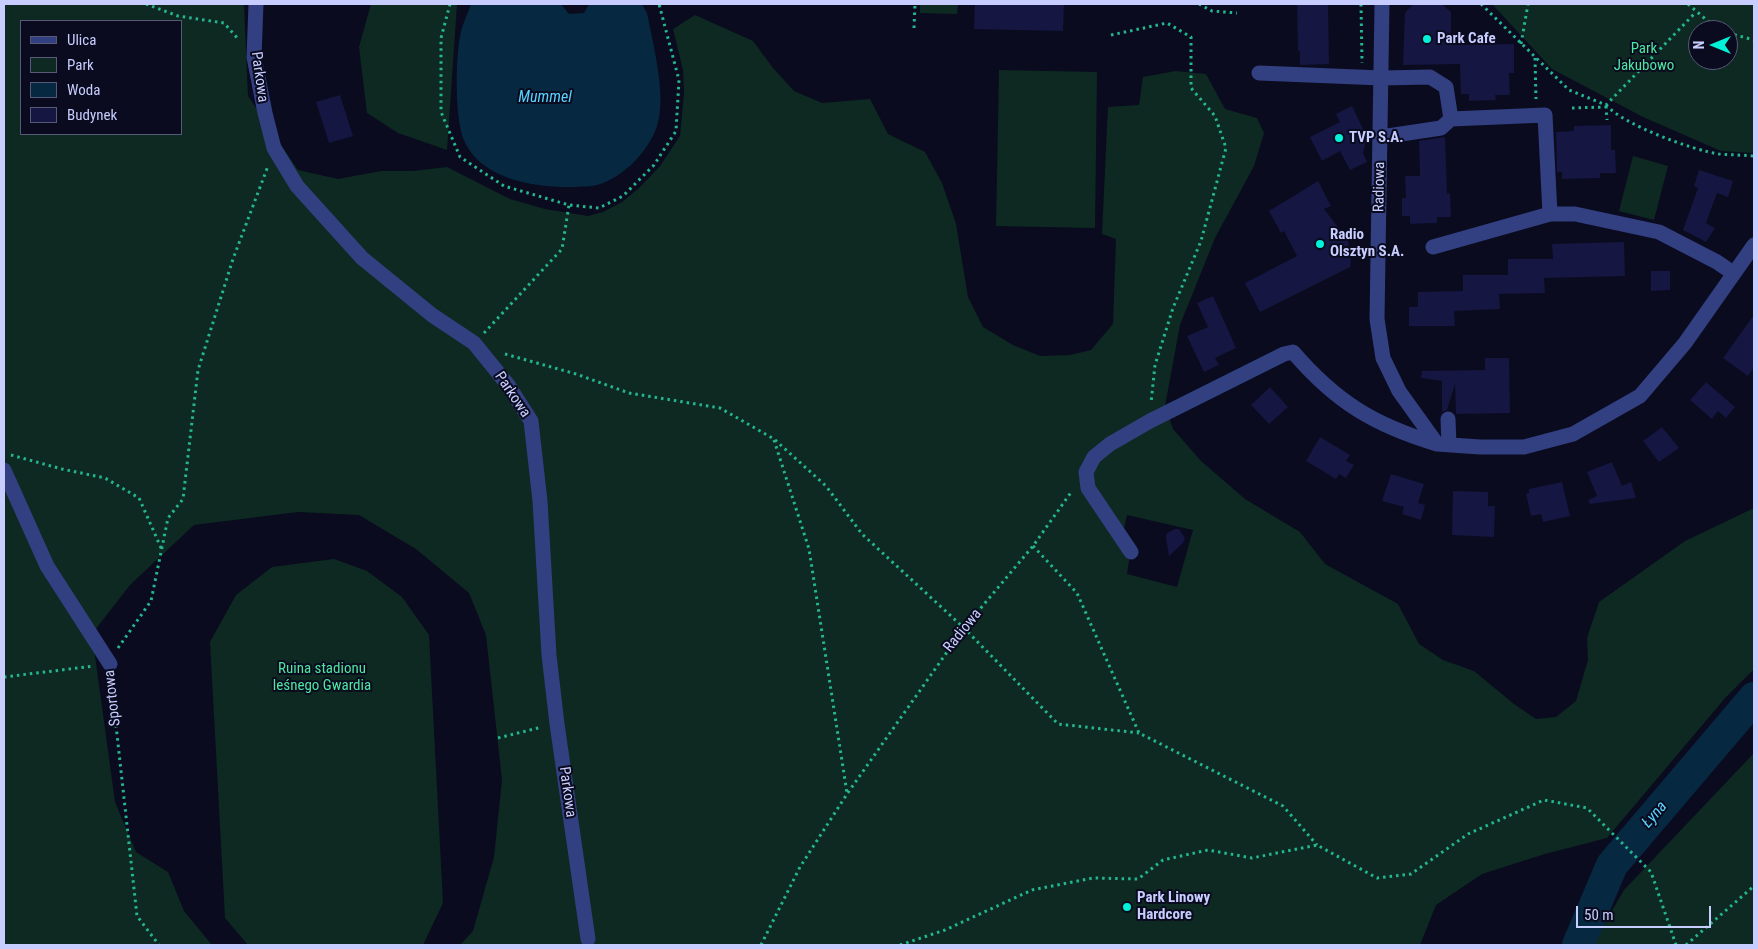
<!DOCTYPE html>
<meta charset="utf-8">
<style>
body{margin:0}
#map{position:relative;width:1758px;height:949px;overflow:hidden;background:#0a0b1e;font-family:"Roboto Condensed",sans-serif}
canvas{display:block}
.frame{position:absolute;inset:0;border:5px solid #c8cdff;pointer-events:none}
.legend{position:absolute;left:20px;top:20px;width:162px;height:115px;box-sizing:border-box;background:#0a0b1e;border:1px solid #565978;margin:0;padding:6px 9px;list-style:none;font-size:15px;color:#c8cdff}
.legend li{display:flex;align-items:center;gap:10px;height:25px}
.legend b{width:25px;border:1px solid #565978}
.north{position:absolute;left:1688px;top:20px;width:50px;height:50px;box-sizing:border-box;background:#0a0b1e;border:1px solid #565978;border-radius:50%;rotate:270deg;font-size:14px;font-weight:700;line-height:20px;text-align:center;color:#c8cdff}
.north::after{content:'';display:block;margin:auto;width:18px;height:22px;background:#00f3d8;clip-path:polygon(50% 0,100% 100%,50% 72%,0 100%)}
.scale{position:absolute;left:1576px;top:906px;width:135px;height:22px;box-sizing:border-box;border:2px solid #c8cdff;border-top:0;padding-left:6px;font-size:15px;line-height:18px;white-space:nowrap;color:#c8cdff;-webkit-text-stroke:4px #0a0b1e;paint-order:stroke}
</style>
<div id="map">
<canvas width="1758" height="949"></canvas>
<div class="frame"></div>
<ul class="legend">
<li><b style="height:6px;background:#323f81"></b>Ulica</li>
<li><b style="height:14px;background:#0d2922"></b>Park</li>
<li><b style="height:14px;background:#072841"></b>Woda</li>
<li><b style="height:14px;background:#151641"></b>Budynek</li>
</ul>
<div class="north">N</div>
<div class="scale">50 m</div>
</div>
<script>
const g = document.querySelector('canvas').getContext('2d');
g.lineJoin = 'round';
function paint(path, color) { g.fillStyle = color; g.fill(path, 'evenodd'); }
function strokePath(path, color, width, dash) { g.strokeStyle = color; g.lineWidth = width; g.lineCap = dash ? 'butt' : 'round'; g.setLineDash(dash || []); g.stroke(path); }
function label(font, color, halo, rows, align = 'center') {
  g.font = font + ' "Roboto Condensed",sans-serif'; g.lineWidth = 4; g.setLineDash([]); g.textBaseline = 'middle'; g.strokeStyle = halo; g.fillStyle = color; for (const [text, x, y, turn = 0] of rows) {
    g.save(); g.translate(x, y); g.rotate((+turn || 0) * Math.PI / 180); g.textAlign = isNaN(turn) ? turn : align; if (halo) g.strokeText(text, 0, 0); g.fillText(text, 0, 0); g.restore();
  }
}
const green = new Path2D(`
 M 4,4 L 244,4 L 248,96 L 298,170 L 338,179 L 381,171 L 413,171 L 447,167 L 510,199 L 545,209 L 588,216 L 603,212 L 622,202 L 639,188 L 660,166 L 680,136 L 684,93 L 683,70 L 673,29 L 695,15 L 753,41 L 773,68 L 794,91 L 822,103 L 870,99 L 888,134 L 925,152 L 942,183 L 956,224 L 968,297 L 983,327 L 1013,345 L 1040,356 L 1070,355 L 1091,350 L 1113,324 L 1116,239 L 1102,234 L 1108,107 L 1139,105 L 1143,77 L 1176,71 L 1206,74 L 1225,109 L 1257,118 L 1264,133 L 1254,166 L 1215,238 L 1180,325 L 1165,406 L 1173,429 L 1201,461 L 1245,499 L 1300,532 L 1325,564 L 1398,604 L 1419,644 L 1443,660 L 1474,671 L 1514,704 L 1536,719 L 1556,717 L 1576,701 L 1588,660 L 1587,638 L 1599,602 L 1685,541 L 1754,508 L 1754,669 L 1726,697 L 1607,838 L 1545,854 L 1482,874 L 1436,905 L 1420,945 L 460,945 L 473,931 L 494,857 L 502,780 L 486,635 L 469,593 L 416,549 L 359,515 L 298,512 L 194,525 L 130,585 L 92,634 L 115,802 L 136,852 L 168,872 L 184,911 L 212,945 L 4,945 ZM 21,21 L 181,21 L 181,134 L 21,134 ZM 1127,515 L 1193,530 L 1177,587 L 1127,574 L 1132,542 L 1124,529 Z
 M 371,4 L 457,4 L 447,150 L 398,133 L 367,113 L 359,47 Z
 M 920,4 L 958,4 L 957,14 L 920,13 Z
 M 1492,4 L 1754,4 L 1754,153 L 1721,151 L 1643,117 L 1552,69 ZM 1698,30 L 1728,30 L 1728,60 L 1698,60 Z
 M 999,70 L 1097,72 L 1095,228 L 996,226 Z
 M 1633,156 L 1668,166 L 1654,220 L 1619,211 Z
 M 334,559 L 367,571 L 402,597 L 429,635 L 443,903 L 423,945 L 248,945 L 225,918 L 210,642 L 236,595 L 272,567 Z
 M 1754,753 L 1754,945 L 1592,945 L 1624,890 Z`);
const water = new Path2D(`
 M 471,4 L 561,4 L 569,14 L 584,13 L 589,4 L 642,4 L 647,13 C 653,44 667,96 657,126 C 649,151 623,178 597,185 C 590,187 582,186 575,187 C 536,188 479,180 463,138 C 455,115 455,56 461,32 C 463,23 468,13 471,4 Z`);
const river = new Path2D(`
 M 1578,945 L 1612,865 L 1754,698`);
const building = new Path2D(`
 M 975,4 L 1064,4 L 1063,31 L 974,29 Z
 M 1297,4 L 1328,4 L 1329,64 L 1300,65 L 1300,51 L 1298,51 Z
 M 1413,4 L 1442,4 L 1451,12 L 1451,45 L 1514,44 L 1514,73 L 1509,73 L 1510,95 L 1495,95 L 1496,100 L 1469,101 L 1469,94 L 1461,94 L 1460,64 L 1403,65 L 1405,13 Z
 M 340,95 L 353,136 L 329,143 L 316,102 Z
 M 1352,106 L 1367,137 L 1363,153 L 1367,162 L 1350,170 L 1340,151 L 1322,161 L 1310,137 L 1340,122 L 1336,114 Z
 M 1611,125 L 1611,150 L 1615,150 L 1616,173 L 1600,173 L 1600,178 L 1562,179 L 1562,172 L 1557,172 L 1556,132 L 1574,131 L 1574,126 Z
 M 1445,137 L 1447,194 L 1450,193 L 1451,217 L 1437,217 L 1437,223 L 1410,224 L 1410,216 L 1402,216 L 1402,198 L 1406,198 L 1405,176 L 1420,176 L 1419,141 Z
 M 1699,170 L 1733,181 L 1728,197 L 1717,193 L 1706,223 L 1715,228 L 1706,242 L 1683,230 L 1698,188 L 1694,186 Z
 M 1318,181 L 1331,206 L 1324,209 L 1348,240 L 1351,261 L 1350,267 L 1260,312 L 1245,283 L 1297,256 L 1284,231 L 1281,233 L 1269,211 Z
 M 1624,242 L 1625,276 L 1544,278 L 1545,293 L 1499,294 L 1500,309 L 1454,311 L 1455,326 L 1409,326 L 1409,307 L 1418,307 L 1418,292 L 1463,291 L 1463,275 L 1508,275 L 1508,259 L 1553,259 L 1552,244 Z
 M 1651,271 L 1670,271 L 1670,290 L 1651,291 Z
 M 1213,296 L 1236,348 L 1215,358 L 1219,365 L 1204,372 L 1187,336 L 1208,327 L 1197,303 Z
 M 1754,315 L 1754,367 L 1748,376 L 1723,358 Z
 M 1485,358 L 1509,358 L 1510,413 L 1456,414 L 1455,384 L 1447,410 L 1442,412 L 1442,381 L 1421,378 L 1422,371 L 1485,370 Z
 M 1706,382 L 1735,407 L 1726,418 L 1718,411 L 1712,419 L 1690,400 Z
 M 1270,387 L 1288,407 L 1269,424 L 1251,405 Z
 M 1662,427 L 1679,448 L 1659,462 L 1643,441 Z
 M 1320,437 L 1350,455 L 1346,461 L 1354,465 L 1346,478 L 1339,474 L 1336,479 L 1306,461 Z
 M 1612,462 L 1622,486 L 1631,482 L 1636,498 L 1590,504 L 1588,500 L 1597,496 L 1587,472 Z
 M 1391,474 L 1424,484 L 1418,503 L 1425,505 L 1421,520 L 1402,514 L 1404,507 L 1382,501 Z
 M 1562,482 L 1570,516 L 1543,522 L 1541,514 L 1531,516 L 1526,494 L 1529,493 L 1529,489 Z
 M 1453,491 L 1488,492 L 1488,506 L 1495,506 L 1494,537 L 1452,535 Z
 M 1175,529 L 1179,529 L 1185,538 L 1183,543 L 1169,556 L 1166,538 L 1167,533 Z`);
const path = new Path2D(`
 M 146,4 L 178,16 L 224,23 L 239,40
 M 450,4 L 441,38 L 441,112 L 460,157 L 504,186 L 569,205 L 599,208 L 623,196 L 654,165 L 676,131 L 679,80 L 659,4
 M 1199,4 L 1212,11 L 1237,13
 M 1361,4 L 1362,63
 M 1481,4 L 1569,90 L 1606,105 L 1696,12
 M 1688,4 L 1710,23 L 1722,30
 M 914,28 L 915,4
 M 1728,33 L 1754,40
 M 1111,35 L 1167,23 L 1191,37 L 1191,88 L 1215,116 L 1226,148 L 1201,241 L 1173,308 L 1155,365 L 1151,403
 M 1521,44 L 1528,4
 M 1535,58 L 1536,99
 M 1606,105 C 1624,125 1692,150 1719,154 C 1731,155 1743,155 1754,156
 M 1606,106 L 1607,120
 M 1572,108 L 1606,107
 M 484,333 L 562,249 L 569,205
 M 505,354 L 576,374 L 629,393 L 720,408 L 774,439 L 826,486 L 862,534 L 964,628 L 1058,724 L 1139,733
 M 774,440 L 809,549 L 847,793
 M 11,455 L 62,469 L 105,478 L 139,498 L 162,550
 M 1033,546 L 1077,593 L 1139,733 L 1283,806 L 1317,845
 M 118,648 L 151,601 L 168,518 L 183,499 L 198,370 L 233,259 L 268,166
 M 4,677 L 94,666
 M 111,680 L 137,916 L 159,945
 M 498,738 L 542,727
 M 761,945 L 800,867 L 847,794 L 964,628 L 1033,546 L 1072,491
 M 900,945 L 945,930 L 1032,890 L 1093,878 L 1138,879 L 1163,860 L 1208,850 L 1252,858 L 1317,845 L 1377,878 L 1411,874 L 1468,834 L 1544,800 L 1587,808 L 1651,872 L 1676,945
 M 1686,945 L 1754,886`);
const minor = new Path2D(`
 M 256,4 L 254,57 L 265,113 L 274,148 L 297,186 L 362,258 L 432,315 L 474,343 L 508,385 L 531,421 L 540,501 L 549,655 L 557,724 L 588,939
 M 1382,4 L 1377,319 L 1383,358 L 1399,391 L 1437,444 L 1480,447 L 1524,447 L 1573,434 L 1640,396 L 1685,343 L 1754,245
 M 1259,73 L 1382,78 L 1430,77 L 1446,87 L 1451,119 L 1441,128 L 1381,137
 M 1451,119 L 1545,115 L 1550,214
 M 1433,247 L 1550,214 L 1575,214 L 1659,232 L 1717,262 L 1733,273
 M 1448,419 L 1449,444
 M 4,470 L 47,566 L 110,664
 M 1131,552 L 1088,488 L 1086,472 L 1094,457 L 1110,444 L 1150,421 L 1284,354 L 1293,352 C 1336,402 1374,425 1437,444`);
const markers = [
 [1427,39,5,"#00f3d8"],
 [1339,138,5,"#00f3d8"],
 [1320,244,5,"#00f3d8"],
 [1127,907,5,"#00f3d8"]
];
const poiNames = [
 ["Park Cafe",1437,39],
 ["TVP S.A.",1349,138],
 ["Radio",1330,235],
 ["Olsztyn S.A.",1330,252],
 ["Park Linowy",1137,898],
 ["Hardcore",1137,915]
];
const parkNames = [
 ["Park",1644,49],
 ["Jakubowo",1644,66],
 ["Ruina stadionu",322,669],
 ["leśnego Gwardia",322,686]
];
const streetNames = [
 ["Parkowa",259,77,82],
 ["Radiowa",1380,187,-89],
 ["Parkowa",512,395,56],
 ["Radiowa",963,631,-51],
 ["Sportowa",113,698,-96],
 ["Parkowa",567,792,82]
];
const waterNames = [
 ["Mummel",545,98],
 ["Łyna",1655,815,-49]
];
paint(green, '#0d2922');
paint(water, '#072841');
strokePath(river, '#072841', 32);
paint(building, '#151641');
strokePath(path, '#24b78f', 3, [2.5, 4]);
strokePath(minor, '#323f81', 15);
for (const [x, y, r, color] of markers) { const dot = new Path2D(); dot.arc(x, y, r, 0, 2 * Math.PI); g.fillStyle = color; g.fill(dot); strokePath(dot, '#0a0b1e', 2); }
label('bold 15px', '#c8cdff', '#0a0b1e', poiNames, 'left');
label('15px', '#4ce7a0', '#0a0b1e', parkNames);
label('15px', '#c8cdff', '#0a0b1e', streetNames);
label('italic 16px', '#56d4ff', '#0a0b1e', waterNames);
</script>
